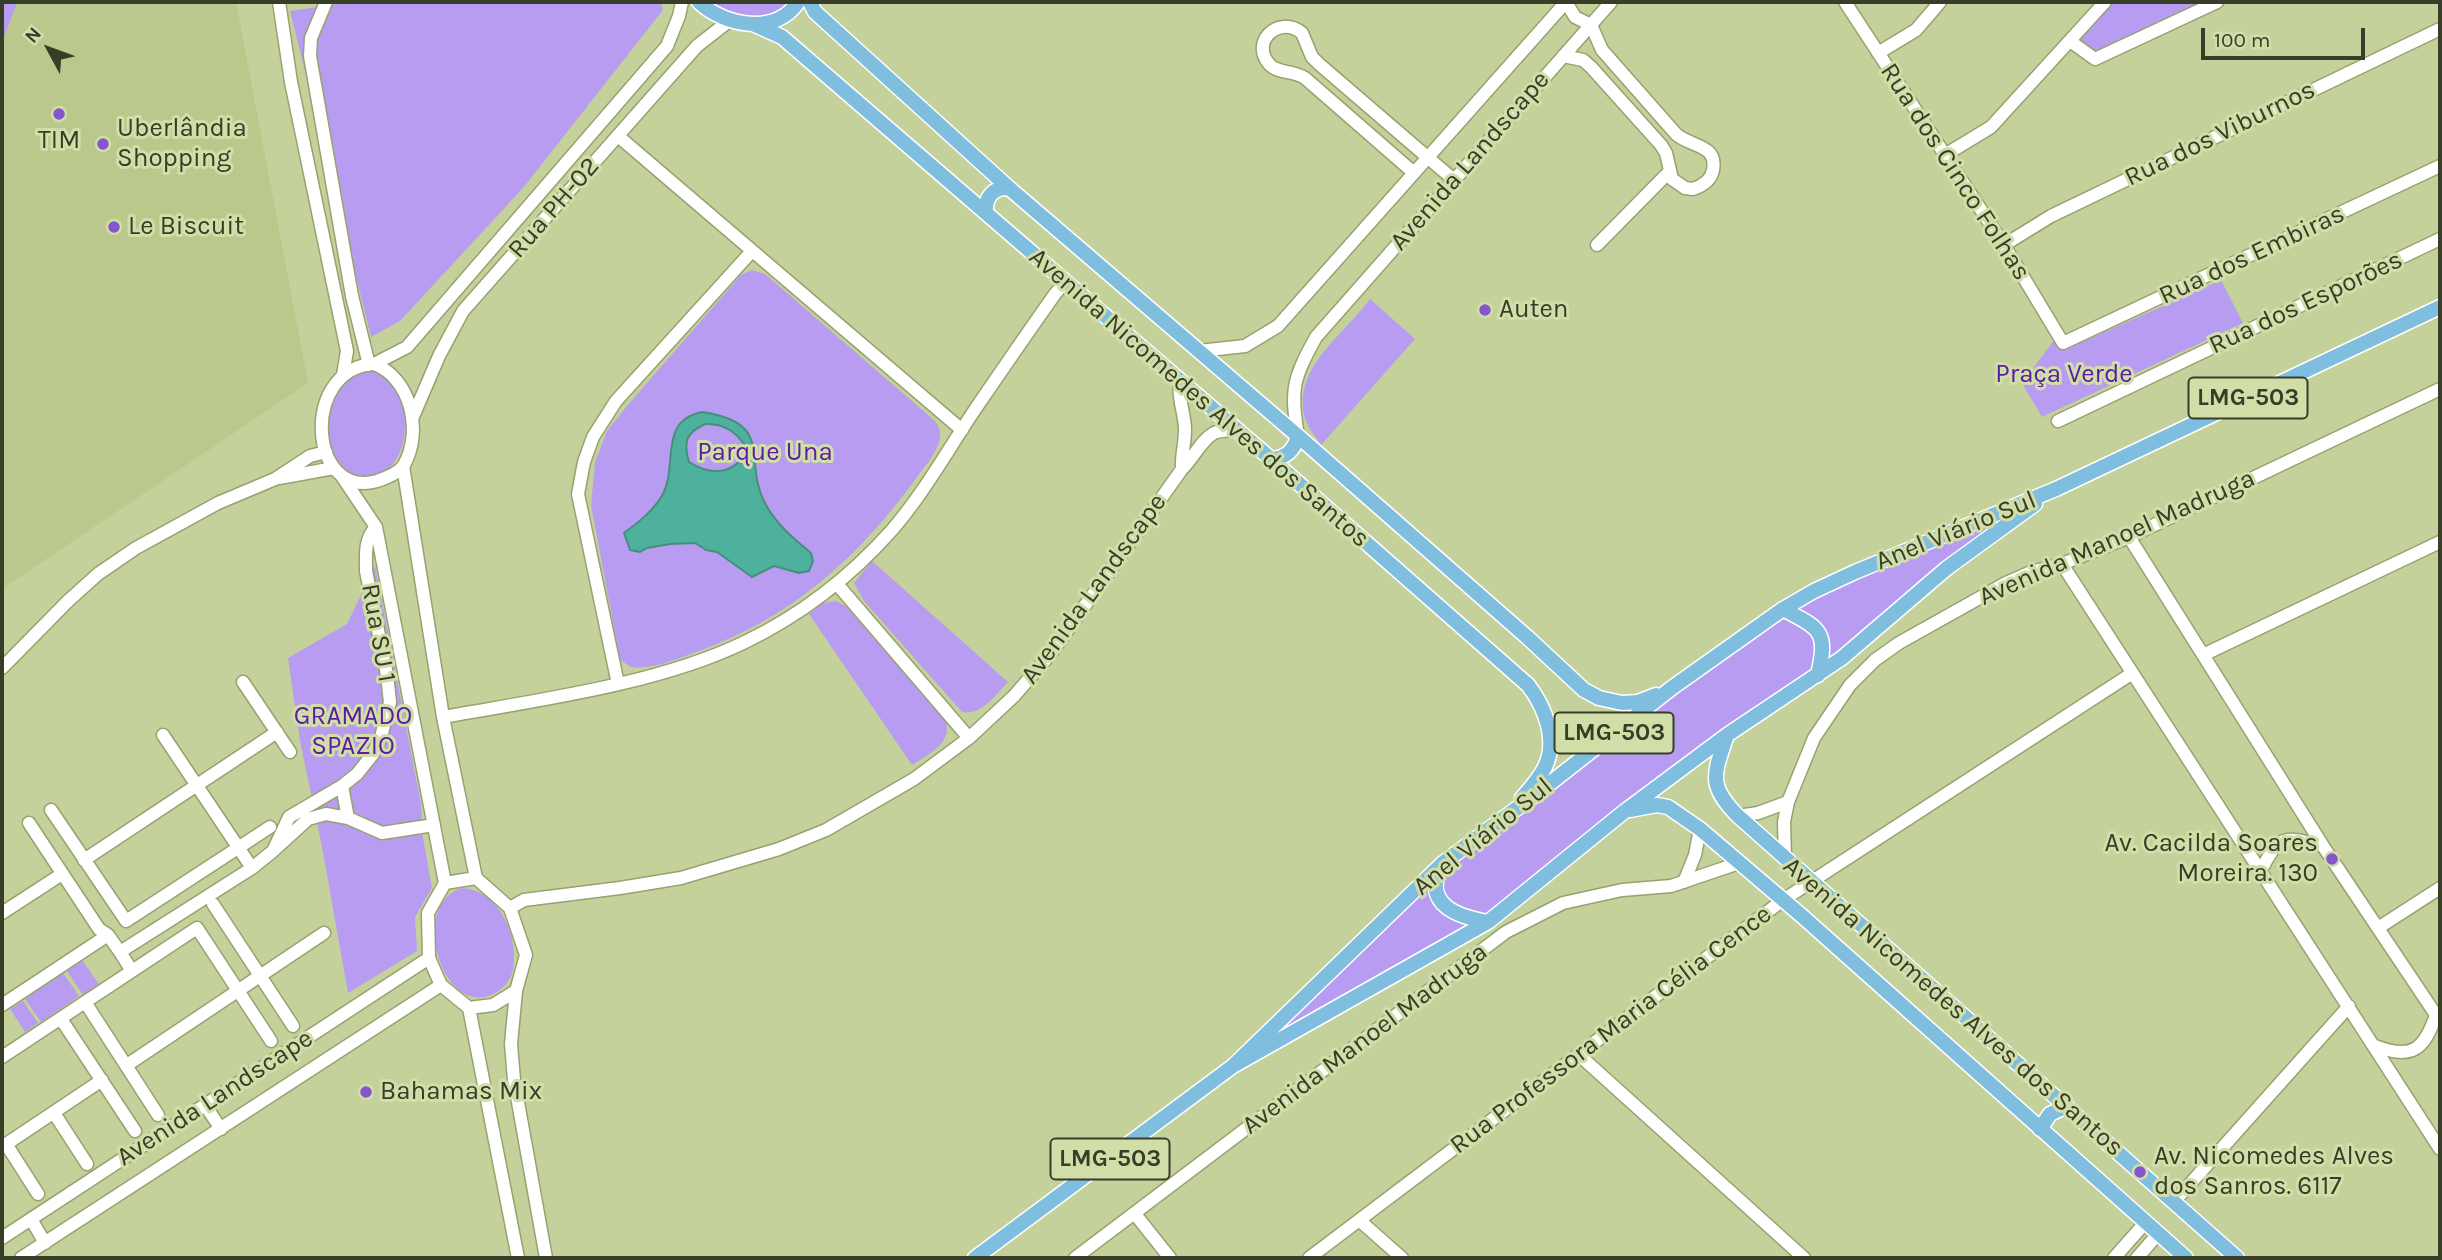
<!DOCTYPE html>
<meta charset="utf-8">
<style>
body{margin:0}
#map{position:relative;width:2442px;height:1260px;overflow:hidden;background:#c4d19b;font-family:Karla,sans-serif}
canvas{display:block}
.frame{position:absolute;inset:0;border:4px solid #383d28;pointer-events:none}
.north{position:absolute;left:14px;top:14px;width:70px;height:70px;-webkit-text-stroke:5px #d1dea8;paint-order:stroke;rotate:311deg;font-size:19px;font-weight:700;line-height:28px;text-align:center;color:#383d28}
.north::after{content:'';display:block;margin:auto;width:24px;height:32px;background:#383d28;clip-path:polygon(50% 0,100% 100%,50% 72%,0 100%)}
.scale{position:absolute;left:2201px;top:28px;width:164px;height:32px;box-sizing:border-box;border:4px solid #383d28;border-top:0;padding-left:9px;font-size:21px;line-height:24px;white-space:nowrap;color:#383d28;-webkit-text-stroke:5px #d1dea8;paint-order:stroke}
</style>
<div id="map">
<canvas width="2442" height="1260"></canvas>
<div class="frame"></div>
<div class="north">N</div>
<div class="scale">100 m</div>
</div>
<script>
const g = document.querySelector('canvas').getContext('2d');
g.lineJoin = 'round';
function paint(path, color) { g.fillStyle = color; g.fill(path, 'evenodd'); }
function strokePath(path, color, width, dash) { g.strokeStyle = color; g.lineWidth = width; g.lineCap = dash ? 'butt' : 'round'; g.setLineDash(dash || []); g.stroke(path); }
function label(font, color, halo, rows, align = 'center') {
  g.font = font + ' Karla,sans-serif'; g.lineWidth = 6; g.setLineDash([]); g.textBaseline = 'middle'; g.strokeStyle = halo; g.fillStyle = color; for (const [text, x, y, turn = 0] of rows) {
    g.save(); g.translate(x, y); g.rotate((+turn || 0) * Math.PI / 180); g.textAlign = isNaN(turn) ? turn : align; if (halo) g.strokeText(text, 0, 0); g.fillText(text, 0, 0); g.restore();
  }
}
const built = new Path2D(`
 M 2,2 L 236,2 L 308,383 L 2,589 Z`);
const green = new Path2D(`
 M 2,2 L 17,2 L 2,43 Z
 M 352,2 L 661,2 L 663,10 L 523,188 L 400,321 L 371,337 L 290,11 Z
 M 709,2 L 789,2 C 770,24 731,19 709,2 Z
 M 2105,2 L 2217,2 L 2095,59 L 2070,41 Z
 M 752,270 L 765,274 L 935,421 C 950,439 928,462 917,477 C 858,558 794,616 699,651 C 679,658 653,670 631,667 L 620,660 L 591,505 L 595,462 L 607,431 L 627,406 L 741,275 Z
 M 2221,280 L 2243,323 L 2042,417 L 2022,383 L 2058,335 L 2069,346 L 2078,344 Z
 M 1370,299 L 1415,339 L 1321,445 C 1316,437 1309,429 1306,421 C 1289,370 1345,334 1370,299 Z
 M 372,371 C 427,390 409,498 352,473 C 339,467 331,453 329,439 C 325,418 334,383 356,374 C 361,372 367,372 372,371 Z
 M 2056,489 L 1842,658 L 1488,922 L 1233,1066 L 1443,863 L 1783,609 Z
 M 872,561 L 1008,682 C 996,695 981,716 962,712 L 864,601 L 854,583 Z
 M 375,566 L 421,804 L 423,838 L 432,888 L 415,917 L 417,951 L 348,993 L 323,852 L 300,741 L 288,658 L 347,624 Z
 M 836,601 L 846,606 L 946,721 C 952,744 929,754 912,765 L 809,614 L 823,603 Z
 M 462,888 C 500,890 519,937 513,970 C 511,979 505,987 497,992 C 445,1024 406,906 462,888 Z
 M 82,960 L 99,984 L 83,995 L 67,971 Z
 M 63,973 L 79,996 L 41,1022 L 25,999 Z
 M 23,1001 L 38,1023 L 25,1032 L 10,1009 Z`);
const water = new Path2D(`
 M 702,412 C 777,423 741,460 766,505 C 777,525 794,539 811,553 L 813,561 L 809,571 L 799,573 L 774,566 L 752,577 L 717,552 L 706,550 L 695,543 L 670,544 L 647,548 L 640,552 L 630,550 L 624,533 C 639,522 654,510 663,494 C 678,465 658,421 702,412 ZM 705,424 C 724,423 739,433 747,450 C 735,475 711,476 689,462 C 683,441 686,433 705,424 Z`);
const minor = new Path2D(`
 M 279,2 L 291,82 L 347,351 L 343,375
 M 326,2 L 311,38 L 310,56 L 352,296 L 369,365
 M 1845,2 L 2004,245 L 2063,343 L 2440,166
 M 2070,41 L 2095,59 L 2217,2
 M 1878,53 L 1916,30 L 1940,2
 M 1563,56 L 1583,60 L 1591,67 L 1661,145 L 1666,153 L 1672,179 L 1685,188 L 1693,189 C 1702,186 1711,181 1713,170 C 1718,144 1690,147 1676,134 L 1602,50 L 1591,25 L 1575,17 L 1566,2
 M 618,136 L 962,430
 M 1945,155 L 1991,127 L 2105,2
 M 1414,173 L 1305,78 C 1293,70 1279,74 1270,65 C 1249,43 1278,14 1302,33 L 1312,57 L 1319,64 L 1454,180
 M 1597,245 L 1669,172
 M 2004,245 L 2051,216 L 2440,29
 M 1199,351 L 1245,346 L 1278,326 L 1566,2
 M 374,364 L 407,347 L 667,46 L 679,16 L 682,2
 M 374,364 C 411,378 423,431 404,465 C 399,473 386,478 377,481 C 308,500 300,368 374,364 Z
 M 1180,381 C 1177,398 1185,413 1185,430 C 1185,444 1181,456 1182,469
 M 412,419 L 439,356 L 463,311 L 697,46 L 729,21
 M 2058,421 L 2440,239
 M 1298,436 C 1290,389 1293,379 1316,337 L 1611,2
 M 403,466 L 443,717 L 476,878
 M 341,475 L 376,527 L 445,883
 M 279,478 L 334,468
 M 376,527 C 364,539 366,555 366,571 L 387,675 L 390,702 L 381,737 L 373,754 L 357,774 L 342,786 L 289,817 L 273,851 L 308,819 L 326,814 L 348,818 L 382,833 L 434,825
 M 2129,537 L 2323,846 L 2440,1021
 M 2062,564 L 2440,1149
 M 837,584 L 969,738
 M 2203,655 L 2440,542
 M 2,668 L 68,601 L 98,574 L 136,548 L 218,503 L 275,479 L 310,456 L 326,452
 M 243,682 L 290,752
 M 618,684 L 578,494 L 584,462 L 593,437 L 616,401 L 752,251
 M 443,717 C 538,700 659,684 745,642 C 801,615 851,576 892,530 C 924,493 949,448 976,408 C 1002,370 1028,332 1055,294 L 1065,282
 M 163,735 L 252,868
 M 342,786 L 348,818
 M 51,810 L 126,921 L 270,827
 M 1738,816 L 1758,813 L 1788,802
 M 29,823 L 99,929 L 108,935 L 120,952
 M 1785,858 L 1784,822 L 1788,802 L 1814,738 L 1850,685 L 1875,660 L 1899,643 L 2006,583 L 2031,572 L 2062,564 L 2129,537 L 2440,389
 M 84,860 L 277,732
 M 2260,872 C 2280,834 2282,836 2323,846
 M 476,878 L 510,908 L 526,955 L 516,991 L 493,1005 L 469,1008 L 441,985 L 429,958 L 428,913 L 445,883 Z
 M 1684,882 L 1695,855 L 1700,829
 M 213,904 L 293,1026
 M 510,908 L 524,900 L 620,888 L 681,878 L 779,849 L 826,830 L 914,779 L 969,738 L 1014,696 L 1052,652 L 1182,469 C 1193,459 1201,440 1214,433 C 1220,430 1230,431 1237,430
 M 2,913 L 62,874
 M 2378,928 L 2440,888
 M 132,971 L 197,928 L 271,1041
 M 516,991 L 511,1044 L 514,1080 L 546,1258
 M 85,1002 L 158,1115
 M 2,1005 L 108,935
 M 469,1008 L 518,1258
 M 61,1019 L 135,1131
 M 2375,1046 C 2412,1060 2424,1050 2436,1015
 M 1578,1054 L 1804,1258
 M 2,1057 L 132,971 L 120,952 L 252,868 L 273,851
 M 127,1065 L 324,933
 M 205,1105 L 221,1129
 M 54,1113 L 87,1164
 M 6,1144 L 38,1194
 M 2,1147 L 102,1080
 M 2173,1203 L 2349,1006
 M 1135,1214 L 1170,1258
 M 31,1219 L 45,1243
 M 1359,1220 L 1402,1258
 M 2,1238 L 429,958
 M 21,1258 L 441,985
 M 1075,1258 L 1506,932 L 1563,903 L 1622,890 L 1671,886 L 1739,863
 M 1309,1258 L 1783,900 L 2131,674
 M 2114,1258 L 2145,1223
 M 2137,1258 L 2158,1234`);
const major = new Path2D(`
 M 699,2 C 724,26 776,36 798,2
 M 810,2 L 815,12 L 1009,188 L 1298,436 L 1527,637 L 1584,690 L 1599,698 L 1622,703 L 1638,702 L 1656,695
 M 753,24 L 782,37 L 1271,459 L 1528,685 C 1545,707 1558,740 1545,767 C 1539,779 1530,789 1522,798
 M 986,213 C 985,197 993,187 1009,188
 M 1271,459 C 1286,458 1294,451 1298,436
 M 1783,609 C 1821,629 1828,631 1818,675
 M 1727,735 C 1714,774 1707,785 1738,816 L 2237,1258
 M 1630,810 L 1657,805 L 1668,807 L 1700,829 L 1802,916 L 2186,1258
 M 1441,867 C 1422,905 1459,917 1488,922
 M 1233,1066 L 1443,863 L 1535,795 L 1673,687 L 1783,609 L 1814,591 L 1855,572 L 2056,489 L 2440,307
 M 2040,1129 L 2050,1114 L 2067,1106
 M 975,1258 L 1233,1066 L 1488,922 L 1625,811 L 1727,735 L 1842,658 L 1947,568 L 2035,504`);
const markers = [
 [59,114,7,"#8455cd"],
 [103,144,7,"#8455cd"],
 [114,227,7,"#8455cd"],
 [1485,310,7,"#8455cd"],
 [2332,859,7,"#8455cd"],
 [366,1092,7,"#8455cd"],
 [2140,1172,7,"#8455cd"]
];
const shields = [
 [2248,398,119],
 [1614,733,119],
 [1110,1159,119]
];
const shieldNames = [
 ["LMG-503",2248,398],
 ["LMG-503",1614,733],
 ["LMG-503",1110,1159]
];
const poiNames = [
 ["Uberlândia",117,129],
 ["Shopping",117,159],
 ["TIM",59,141,"center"],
 ["Le Biscuit",128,227],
 ["Auten",1499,310],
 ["Av. Cacilda Soares",2318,844,"right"],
 ["Moreira. 130",2318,874,"right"],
 ["Bahamas Mix",380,1092],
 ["Av. Nicomedes Alves",2154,1157],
 ["dos Sanros. 6117",2154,1187]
];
const streetNames = [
 ["Rua dos Viburnos",2220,134,-26],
 ["Avenida Landscape",1470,161,-49],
 ["Rua dos Cinco Folhas",1955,172,57],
 ["Rua PH-02",554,208,-49],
 ["Rua dos Embiras",2252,255,-25],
 ["Rua dos Esporões",2306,303,-25],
 ["Avenida Nicomedes Alves dos Santos",1199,398,41],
 ["Anel Viário Sul",1956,531,-22],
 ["Avenida Manoel Madruga",2117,538,-24],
 ["Avenida Landscape",1094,589,-54],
 ["Rua SU 1",378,633,80],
 ["Anel Viário Sul",1483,837,-39],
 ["Avenida Nicomedes Alves dos Santos",1953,1007,41],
 ["Rua Professora Maria Célia Cence",1611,1030,-37],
 ["Avenida Manoel Madruga",1365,1039,-37],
 ["Avenida Landscape",215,1098,-33]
];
const parkNames = [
 ["Praça Verde",2064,375],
 ["Parque Una",765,453],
 ["GRAMADO",353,717],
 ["SPAZIO",353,747]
];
paint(built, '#bac88b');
paint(green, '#b89cf2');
paint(water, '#4db19e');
strokePath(water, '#478e7b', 2);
strokePath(minor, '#97a26f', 15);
strokePath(major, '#fff', 17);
strokePath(minor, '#fff', 12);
strokePath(major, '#80bee0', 14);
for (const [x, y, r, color] of markers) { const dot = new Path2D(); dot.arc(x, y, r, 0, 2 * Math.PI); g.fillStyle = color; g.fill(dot); strokePath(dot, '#d1dea8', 2.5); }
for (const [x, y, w] of shields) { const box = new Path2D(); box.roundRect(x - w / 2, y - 20.5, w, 41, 5); g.fillStyle = '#d1dea8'; g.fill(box); strokePath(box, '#383d28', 2); }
label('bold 24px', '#383d28', null, shieldNames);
label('26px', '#383d28', '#d1dea8', poiNames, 'left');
label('26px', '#383d28', '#d1dea8', streetNames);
label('26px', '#5b1ca1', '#d1dea8', parkNames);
</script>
